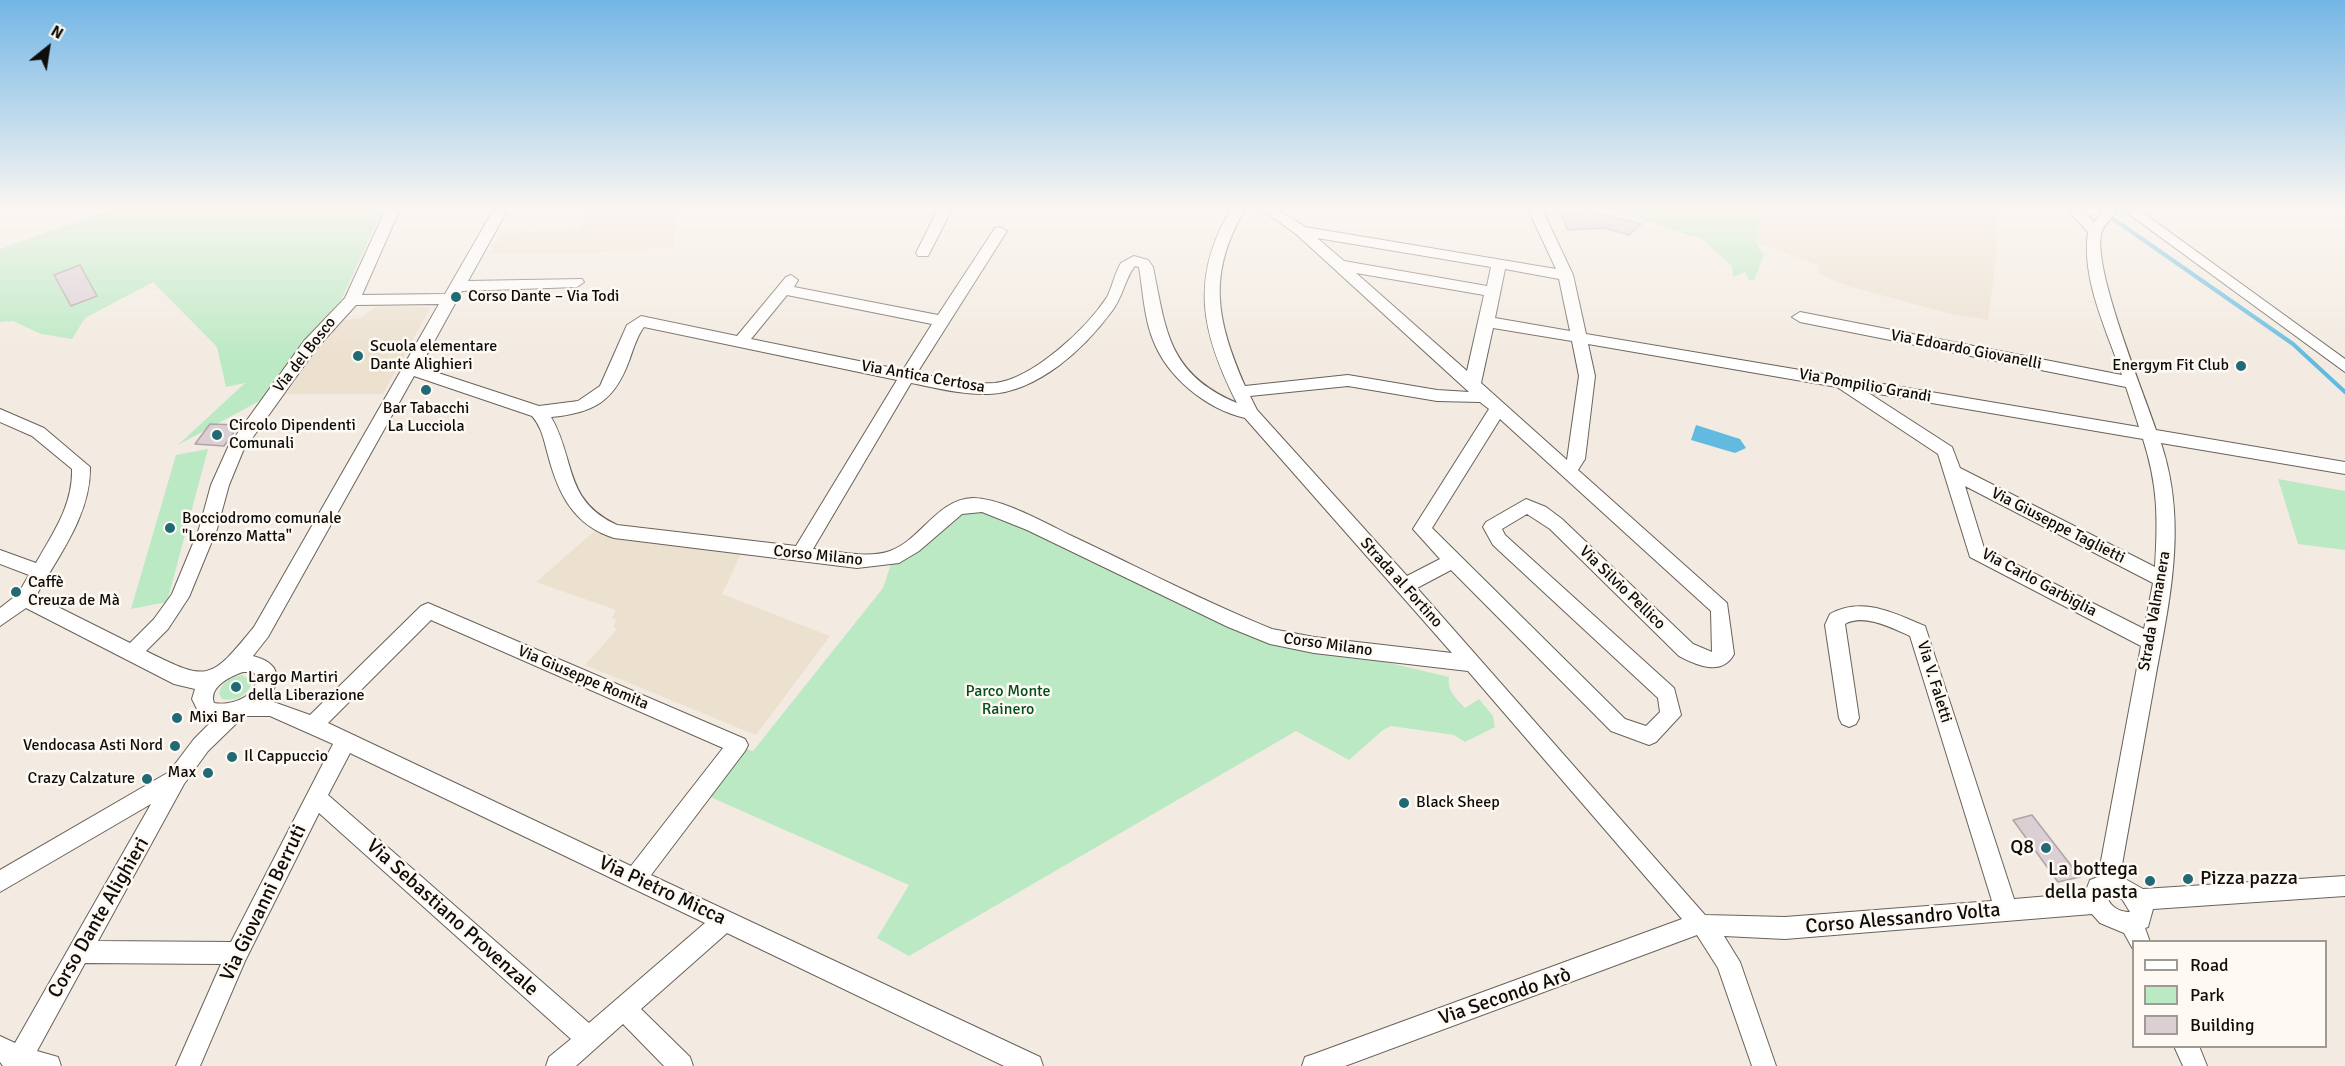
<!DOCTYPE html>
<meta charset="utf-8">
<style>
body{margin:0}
#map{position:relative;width:2345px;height:1066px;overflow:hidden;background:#f3ebe1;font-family:Signika,sans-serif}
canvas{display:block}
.legend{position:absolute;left:2132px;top:940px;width:195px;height:108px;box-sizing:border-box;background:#fef9f3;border:2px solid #9e9b95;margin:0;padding:8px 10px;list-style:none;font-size:18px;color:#0f0d09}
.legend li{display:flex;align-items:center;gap:12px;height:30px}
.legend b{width:30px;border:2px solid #9e9b95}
.north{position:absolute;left:18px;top:18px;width:60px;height:60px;-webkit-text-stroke:4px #fef9f3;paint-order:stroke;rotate:30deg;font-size:16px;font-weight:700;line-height:24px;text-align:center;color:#0f0d09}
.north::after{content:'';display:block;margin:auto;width:21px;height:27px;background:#0f0d09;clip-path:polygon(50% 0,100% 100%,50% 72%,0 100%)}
</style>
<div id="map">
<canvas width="2345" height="1066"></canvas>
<ul class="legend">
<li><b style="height:8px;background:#fff"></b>Road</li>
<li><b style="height:16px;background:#bbe9c3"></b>Park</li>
<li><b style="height:16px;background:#dccfd4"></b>Building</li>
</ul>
<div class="north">N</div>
</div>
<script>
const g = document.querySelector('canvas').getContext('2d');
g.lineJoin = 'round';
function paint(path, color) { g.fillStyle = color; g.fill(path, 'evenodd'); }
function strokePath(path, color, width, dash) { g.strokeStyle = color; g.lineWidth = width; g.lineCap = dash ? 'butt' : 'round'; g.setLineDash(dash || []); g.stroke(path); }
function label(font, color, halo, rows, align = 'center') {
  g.font = font + ' Signika,sans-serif'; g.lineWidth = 5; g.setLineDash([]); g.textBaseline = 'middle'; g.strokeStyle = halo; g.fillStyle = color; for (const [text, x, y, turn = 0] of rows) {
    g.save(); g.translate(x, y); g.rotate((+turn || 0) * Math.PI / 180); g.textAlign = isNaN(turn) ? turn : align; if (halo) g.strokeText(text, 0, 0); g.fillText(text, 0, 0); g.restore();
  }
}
const built = new Path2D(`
 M 583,209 L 675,209 L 674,247 L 580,254 L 489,254 L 501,233 L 580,230 Z
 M 1763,209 L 1998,209 L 1996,259 L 1988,320 L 1947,313 L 1848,286 L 1818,273 L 1820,266 L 1756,243 Z
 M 377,306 L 431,307 L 383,394 L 286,394 L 337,321 L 360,318 Z
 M 597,529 L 742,552 L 722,594 L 830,636 L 756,735 L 585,665 L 617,629 L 613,626 L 617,620 L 612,618 L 616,610 L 536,582 Z`);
const green = new Path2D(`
 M 112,209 L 383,209 L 342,298 L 278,375 L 263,399 L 178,445 L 245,383 L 226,387 L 217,347 L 153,282 L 85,318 L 72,339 L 41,334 L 13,321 L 0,322 L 0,249 Z
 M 1611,209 L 1763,209 L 1756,243 L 1764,255 L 1754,280 L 1749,280 L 1745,272 L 1733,277 L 1732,266 L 1703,240 Z
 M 208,449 L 167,602 L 131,609 L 176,455 Z
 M 2278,479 L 2345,491 L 2345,550 L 2298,544 Z
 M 976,504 L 1235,622 L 1314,645 L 1449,677 C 1447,691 1455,697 1465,708 L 1479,699 L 1493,716 L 1495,727 L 1465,742 L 1454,735 L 1391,726 L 1383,730 L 1349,760 L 1296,731 L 909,956 L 877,938 L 909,885 L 708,796 L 746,749 L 753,751 L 883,588 L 893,558 Z
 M 242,675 L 252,681 C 250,695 236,702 222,699 L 219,693 C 222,682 231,677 242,675 Z`);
const water = new Path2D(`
 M 1696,425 L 1740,439 L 1746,448 L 1735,453 L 1691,440 Z`);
const stream = new Path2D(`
 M 2099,209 L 2293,344 L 2345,392`);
const building = new Path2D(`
 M 1558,209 L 1585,209 L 1641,224 L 1629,235 L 1604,228 L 1568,230 Z
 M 80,265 L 97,296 L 71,306 L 54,275 Z
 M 210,424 L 239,425 L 224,446 L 195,444 Z
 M 2032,815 L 2080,877 L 2058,882 L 2013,820 Z`);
const minor = new Path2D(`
 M 386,209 L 400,209 L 362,295 L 445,294 L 494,209 L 508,209 L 468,281 L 582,279 L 584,282 L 577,287 L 462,291 L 420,367 L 539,406 L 578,401 L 600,386 L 627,325 L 641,316 L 737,336 L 786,277 L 791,275 L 798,280 L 794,287 L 938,315 L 995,228 L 1000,227 L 1007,231 L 917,373 C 942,378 969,385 995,383 C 1033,379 1087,328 1107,297 C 1113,286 1114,274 1121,263 L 1134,256 L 1148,260 L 1153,267 C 1166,331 1168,374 1237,403 C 1202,334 1189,279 1231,209 L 1245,209 C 1207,274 1216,319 1245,386 L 1348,375 L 1437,390 L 1469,392 L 1296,234 L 1261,209 L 1277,209 L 1305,227 L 1556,269 L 1528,209 L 1542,209 L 1573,275 L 1586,334 L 2139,427 L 2126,387 L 1800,322 L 1792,317 L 1800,312 L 2122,375 C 2107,331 2081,279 2088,232 L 2067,209 L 2082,209 L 2094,222 L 2104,209 L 2118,209 C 2113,216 2105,224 2102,231 C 2090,263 2144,393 2156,430 L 2345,462 L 2345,474 L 2161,443 C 2189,527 2168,606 2153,691 C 2142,752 2131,814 2120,876 L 2143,889 L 2345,876 L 2345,896 L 2153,909 L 2148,927 L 2145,928 L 2150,942 L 2134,942 L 2134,951 L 2124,933 L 2100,923 L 2092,914 L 1785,939 L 1724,936 L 1740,962 L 1776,1066 L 1752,1066 L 1718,968 L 1697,935 L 1345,1066 L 1302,1066 L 1305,1057 L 1314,1054 L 1682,919 L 1468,671 L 1314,653 L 1270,644 L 1228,627 L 1027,530 L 982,512 L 962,514 L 919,551 L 899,563 L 857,568 L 614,538 C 573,525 558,493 548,455 C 544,441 542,427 532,416 L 414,376 L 268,637 L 253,656 C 280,663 282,678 268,700 L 310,715 L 421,606 L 428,603 L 745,739 L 748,745 L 745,751 L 651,875 L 1040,1057 L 1043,1066 L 1004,1066 L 727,933 L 641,1009 L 690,1057 L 693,1066 L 664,1066 L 623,1024 L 576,1066 L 546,1066 L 549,1057 L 571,1039 L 319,813 L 245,961 L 200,1066 L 176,1066 L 221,964 L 85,963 L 37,1051 L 58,1057 L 61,1066 L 3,1066 L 0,1062 L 0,1036 L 15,1043 L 151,804 L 0,892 L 0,870 L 169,772 L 194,739 L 213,720 L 200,715 L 192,699 L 195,689 L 174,684 L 26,608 L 0,626 L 0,608 L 18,594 L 29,575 L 0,564 L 0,550 L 36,563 C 53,533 73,505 72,469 L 32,436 L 0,422 L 0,409 L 44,428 L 90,467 C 91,515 58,556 36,596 L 130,643 L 154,619 L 172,594 L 199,529 L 211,485 L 229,445 L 304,341 L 345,298 ZM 1317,238 L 1491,267 L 1487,286 L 1344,261 ZM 1135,266 L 1139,267 C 1143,291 1144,317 1153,340 C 1167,377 1206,409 1245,418 L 1452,653 L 1314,637 L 1272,629 C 1205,602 1140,568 1074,537 C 1047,524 1002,498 973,498 C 937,499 921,540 890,551 C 867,559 837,551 813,549 L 911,383 C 937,388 963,395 989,394 C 1038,392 1085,348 1112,311 C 1123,297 1126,276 1135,266 ZM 1505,269 L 1559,279 L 1570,331 L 1495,318 ZM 1356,273 L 1484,295 L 1467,371 ZM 787,295 L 932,324 L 903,370 L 751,339 ZM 439,304 L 254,627 C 210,681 208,682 146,651 L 168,629 L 189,597 L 217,529 L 229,485 L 243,451 L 316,349 L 356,305 ZM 644,327 L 897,380 L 796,546 L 617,525 C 563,500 576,460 551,417 C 593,413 614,402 629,361 C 633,350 637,336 644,327 ZM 1493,328 L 1572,341 L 1579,376 L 1567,460 L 1481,383 ZM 1588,344 L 1837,387 L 1938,454 L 1970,557 L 2141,646 L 2098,877 L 2090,880 L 2085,893 L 2014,899 L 1925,626 C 1894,613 1862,596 1830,614 L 1825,625 L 1839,718 L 1842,724 L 1849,727 L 1856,724 L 1859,718 L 1845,624 C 1864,613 1892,628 1910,636 L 1992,901 L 1785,917 L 1705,915 L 1417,588 L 1451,570 L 1611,731 L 1649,745 L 1656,742 L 1681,715 L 1674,688 L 1505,535 L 1502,529 L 1527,514 L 1550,529 L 1679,656 C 1696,665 1722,677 1734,654 L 1727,603 L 1578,470 L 1585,459 L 1595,376 ZM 1348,386 L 1437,401 L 1480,402 L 1489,409 L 1413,529 L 1440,559 L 1407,576 L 1257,410 L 1250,396 ZM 1867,392 L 2143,439 C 2158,486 2158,518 2155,567 L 1960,468 L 1952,447 ZM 1500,419 L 1711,611 L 1712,652 L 1693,644 L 1562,519 L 1546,507 L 1526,499 L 1486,522 L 1483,527 L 1493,545 L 1658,698 L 1660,712 L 1646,726 L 1625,719 L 1432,528 ZM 1965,486 L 2153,583 L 2144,629 L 1984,548 ZM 431,620 L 723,748 L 631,866 L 328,723 ZM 243,672 L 253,672 L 257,676 C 257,697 232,706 214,703 C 208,687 231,676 243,672 ZM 244,716 L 270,716 L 333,744 L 231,942 L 98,941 L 184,784 L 208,751 ZM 350,753 L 705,923 L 589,1023 L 328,795 ZM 2107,894 L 2122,899 L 2130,912 C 2119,912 2108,906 2107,894 Z
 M 938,209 L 952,209 L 928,256 L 918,256 L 916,253 Z
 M 2122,209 L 2138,209 L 2345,359 L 2345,372 Z
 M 2174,1046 L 2199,1046 L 2207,1066 L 2183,1066 Z`);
const markers = [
 [456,297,6,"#216a75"],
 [358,356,6,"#216a75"],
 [2241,366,6,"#216a75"],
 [426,390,6,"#216a75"],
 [217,435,6,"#216a75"],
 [170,528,6,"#216a75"],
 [16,592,6,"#216a75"],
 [236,687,6,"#216a75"],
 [177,718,6,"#216a75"],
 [175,746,6,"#216a75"],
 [232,757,6,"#216a75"],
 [208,773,6,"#216a75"],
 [147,779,6,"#216a75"],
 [1404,803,6,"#216a75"],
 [2046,848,6,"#216a75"],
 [2188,879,6,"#216a75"],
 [2150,881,6,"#216a75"]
];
const poiNames = [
 ["Corso Dante – Via Todi",468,297],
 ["Scuola elementare",370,347],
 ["Dante Alighieri",370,365],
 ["Energym Fit Club",2229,366,"right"],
 ["Bar Tabacchi",426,409,"center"],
 ["La Lucciola",426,427,"center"],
 ["Circolo Dipendenti",229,426],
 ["Comunali",229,444],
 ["Bocciodromo comunale",182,519],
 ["\"Lorenzo Matta\"",182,537],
 ["Caffè",28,583],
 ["Creuza de Mà",28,601],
 ["Largo Martiri",248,678],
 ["della Liberazione",248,696],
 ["Mixi Bar",189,718],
 ["Vendocasa Asti Nord",163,746,"right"],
 ["Il Cappuccio",244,757],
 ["Max",196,773,"right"],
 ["Crazy Calzature",135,779,"right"],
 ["Black Sheep",1416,803]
];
const streetNames = [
 ["Via Edoardo Giovanelli",1966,350,11],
 ["Via del Bosco",305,355,-52],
 ["Via Antica Certosa",923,377,10],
 ["Via Pompilio Grandi",1865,386,10],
 ["Via Giuseppe Taglietti",2058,526,27],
 ["Corso Milano",818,556,6],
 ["Strada al Fortino",1401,583,48],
 ["Via Carlo Garbiglia",2039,583,28],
 ["Via Silvio Pellico",1622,588,44],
 ["Strada Valmanera",2155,611,-80],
 ["Corso Milano",1328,645,8],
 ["Via Giuseppe Romita",583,678,23],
 ["Via V. Faletti",1934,682,73]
];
const parkNames = [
 ["Parco Monte",1008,692],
 ["Rainero",1008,710]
];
const nearPoinames = [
 ["Q8",2034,848],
 ["La bottega",2138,870],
 ["della pasta",2138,893],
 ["Pizza pazza",2200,879,"left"]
];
const nearStreetnames = [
 ["Via Pietro Micca",662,891,25],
 ["Via Giovanni Berruti",264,903,-64],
 ["Corso Dante Alighieri",99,918,-60],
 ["Via Sebastiano Provenzale",452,918,42],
 ["Corso Alessandro Volta",1903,919,-5],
 ["Via Secondo Arò",1505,997,-19]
];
paint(built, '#ece0cf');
paint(green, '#bbe9c3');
paint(water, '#63bae0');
strokePath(stream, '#63bae0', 4);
paint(building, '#dccfd4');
strokePath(building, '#afa3a8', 1.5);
strokePath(minor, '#69625a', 2);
paint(minor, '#fff');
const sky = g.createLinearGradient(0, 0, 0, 358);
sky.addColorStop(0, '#73b6e5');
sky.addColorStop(0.58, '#faf6f2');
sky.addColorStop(1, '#faf6f200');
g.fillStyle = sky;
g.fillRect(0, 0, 2345, 358);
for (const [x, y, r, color] of markers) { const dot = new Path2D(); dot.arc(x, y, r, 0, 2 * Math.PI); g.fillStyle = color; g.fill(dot); strokePath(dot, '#fef9f3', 2); }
label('16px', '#0f0d09', '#fef9f3', poiNames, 'left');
label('16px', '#0f0d09', '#fef9f3', streetNames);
label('16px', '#004e1e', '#fef9f3', parkNames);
label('20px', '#0f0d09', '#fef9f3', nearPoinames, 'right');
label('20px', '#0f0d09', '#fef9f3', nearStreetnames);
</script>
